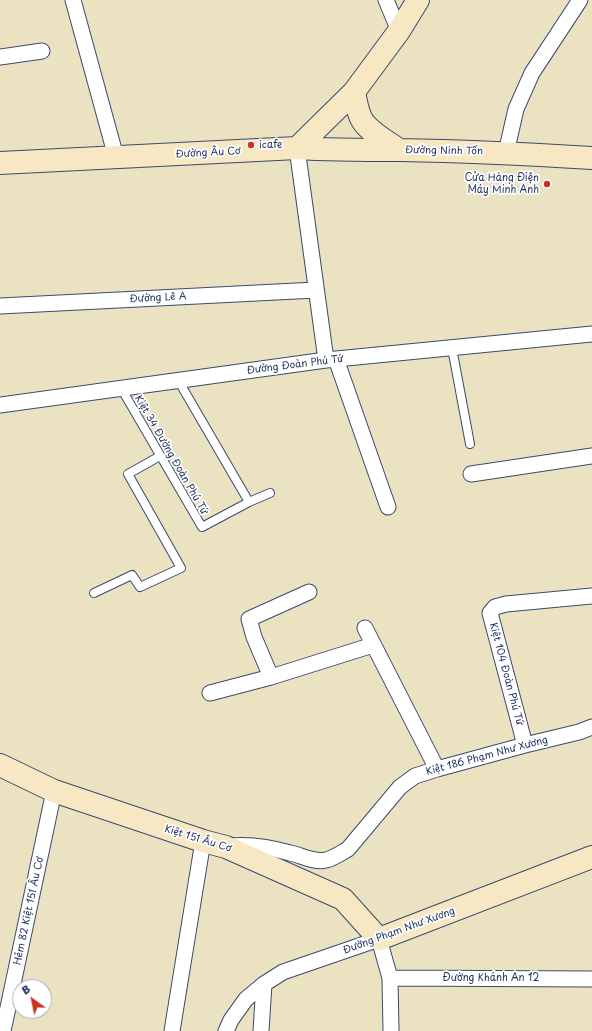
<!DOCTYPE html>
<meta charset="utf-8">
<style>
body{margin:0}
#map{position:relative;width:592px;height:1031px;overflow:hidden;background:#ebe2c2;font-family:"Playpen Sans",sans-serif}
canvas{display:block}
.north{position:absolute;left:12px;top:979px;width:40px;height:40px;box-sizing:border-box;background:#fff;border:1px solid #a4acbf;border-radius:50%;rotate:327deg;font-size:11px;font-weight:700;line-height:16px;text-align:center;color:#1b2f5e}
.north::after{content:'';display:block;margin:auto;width:14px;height:18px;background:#c8321e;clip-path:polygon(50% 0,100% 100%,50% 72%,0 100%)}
</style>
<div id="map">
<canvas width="592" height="1031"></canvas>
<div class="north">B</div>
</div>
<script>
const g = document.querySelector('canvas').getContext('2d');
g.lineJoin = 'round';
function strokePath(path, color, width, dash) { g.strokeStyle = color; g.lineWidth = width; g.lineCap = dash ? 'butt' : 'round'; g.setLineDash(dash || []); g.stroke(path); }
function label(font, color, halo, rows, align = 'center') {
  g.font = font + ' "Playpen Sans",sans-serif'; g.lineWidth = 3.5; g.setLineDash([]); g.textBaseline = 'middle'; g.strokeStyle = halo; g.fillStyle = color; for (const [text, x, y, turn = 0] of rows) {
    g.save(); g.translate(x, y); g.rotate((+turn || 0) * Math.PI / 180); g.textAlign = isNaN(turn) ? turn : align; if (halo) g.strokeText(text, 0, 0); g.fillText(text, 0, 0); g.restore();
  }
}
const lane = new Path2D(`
 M 452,348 L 470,444
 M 178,380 L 249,502
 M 121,388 L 202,527 L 249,502 L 270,493
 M 94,593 L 132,575 L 140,587 L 181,568 L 128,474 L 160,456`);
const street = new Path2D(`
 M 73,0 L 116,157
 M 386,0 L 399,31
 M 0,57 L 42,51
 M 297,148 L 326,360
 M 506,153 L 516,109 L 532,73 L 580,0
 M 0,306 L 316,290
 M 336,359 L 388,507
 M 0,405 L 326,360 L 592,334
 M 471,474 L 592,456
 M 365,628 L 437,769
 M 271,677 L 254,637 L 249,619 L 309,592
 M 210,693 L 271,677 L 373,645
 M 525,745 L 490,613 L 495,607 L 506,604 L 592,596
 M 229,846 C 250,844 270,847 290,853 C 301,855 314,863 326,860 C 334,858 341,853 348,849 L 400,787 L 415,776 L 437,769 L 525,745 L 579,732 L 592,727
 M 390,978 L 592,979
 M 3,1031 L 54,791
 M 172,1031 L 203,841
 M 226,1031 L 231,1020 L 246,999 L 264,984 L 283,972 L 379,939 L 390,978 L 391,1031
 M 261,1031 L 264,984`);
const secondary = new Path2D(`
 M 354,92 C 356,101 357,111 362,120 C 370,133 387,141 399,150
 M 297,148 L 354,92 L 399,31 L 418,0
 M 0,163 L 297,148 C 331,150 365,150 400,150 C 464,151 528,154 592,158
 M 0,765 L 54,791 L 203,841 L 226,847 L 343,899 L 379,939 L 592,857`);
const markers = [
 [251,145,4,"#c8321e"],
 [547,184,4,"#c8321e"]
];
const poiNames = [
 ["icafe",259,145],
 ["Cửa Hàng Điện",539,178,"right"],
 ["Máy Minh Anh",539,190,"right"]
];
const streetNames = [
 ["Đường Ninh Tốn",444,151,1],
 ["Đường Âu Cơ",208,153,-3],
 ["Đường Lê A",158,298,-3],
 ["Đường Đoàn Phú Tứ",295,365,-7],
 ["Kiệt 34 Đường Đoàn Phú Tứ",171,455,60],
 ["Kiệt 104 Đoàn Phú Tứ",506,674,75],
 ["Kiệt 186 Phạm Như Xương",487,756,-15],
 ["Kiệt 151 Âu Cơ",198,839,17],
 ["Hẻm 82 Kiệt 151 Âu Cơ",29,911,-78],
 ["Đường Phạm Như Xương",399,931,-20],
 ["Đường Khánh An 12",491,978]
];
strokePath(lane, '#3a4a6d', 10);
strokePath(street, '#3a4a6d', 17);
strokePath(secondary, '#3a4a6d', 24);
strokePath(lane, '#fff', 8);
strokePath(street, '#fff', 15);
strokePath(secondary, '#f8e7c3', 22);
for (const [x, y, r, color] of markers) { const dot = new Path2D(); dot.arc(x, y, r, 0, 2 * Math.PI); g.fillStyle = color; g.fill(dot); strokePath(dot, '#fff', 1.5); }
label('10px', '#1b2f5e', '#fff', poiNames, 'left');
label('10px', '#1b2f5e', '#fff', streetNames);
</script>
